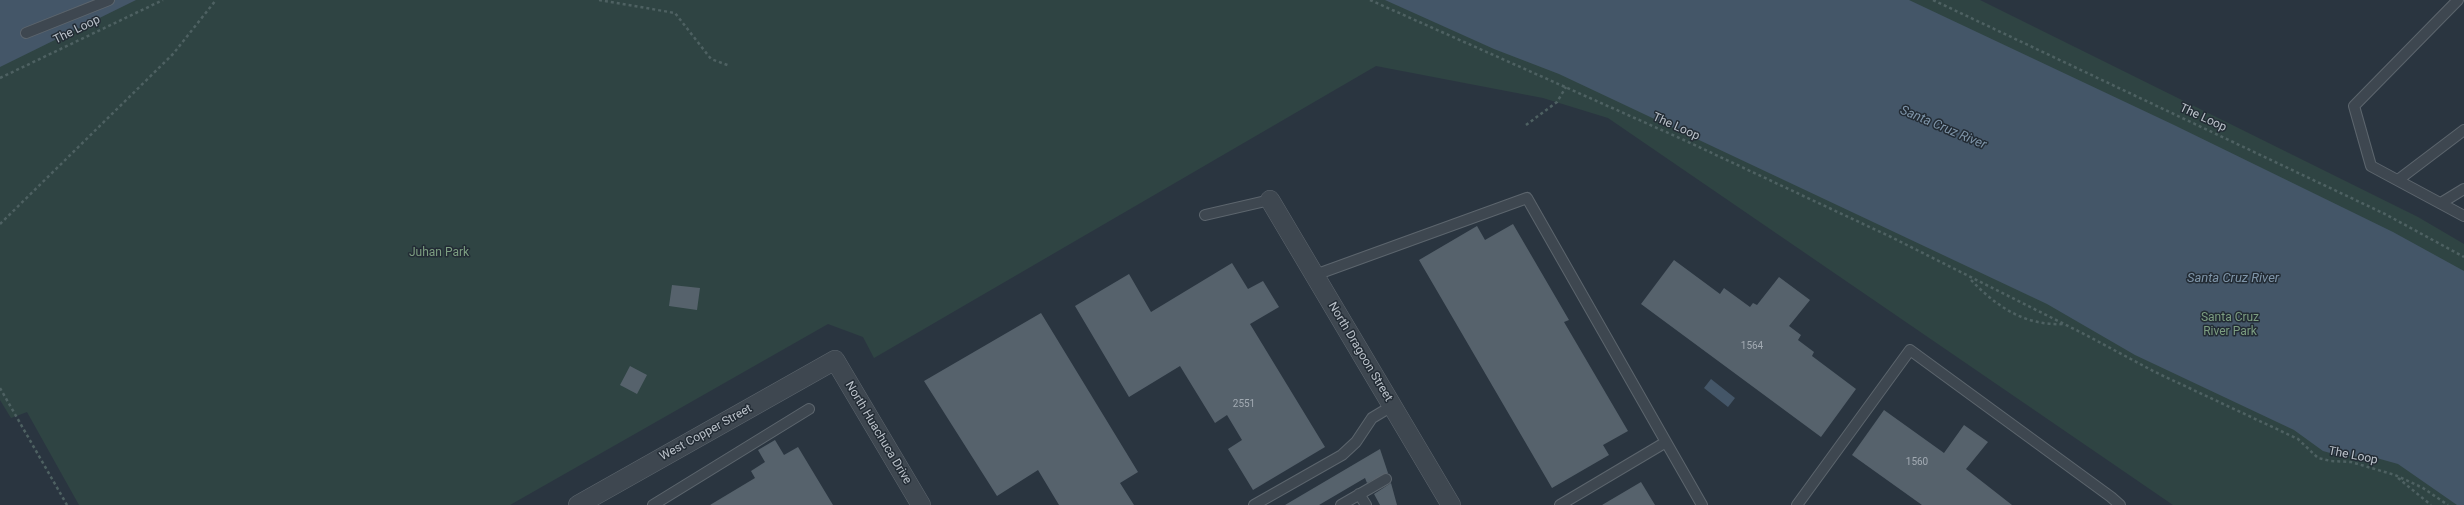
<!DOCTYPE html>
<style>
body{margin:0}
canvas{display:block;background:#2a3540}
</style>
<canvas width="2464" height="505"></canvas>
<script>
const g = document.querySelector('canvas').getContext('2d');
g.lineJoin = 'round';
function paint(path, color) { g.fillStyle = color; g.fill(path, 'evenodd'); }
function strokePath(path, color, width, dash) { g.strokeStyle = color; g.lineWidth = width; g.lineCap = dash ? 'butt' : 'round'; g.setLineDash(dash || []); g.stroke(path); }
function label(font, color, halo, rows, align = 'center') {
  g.font = font + ' Roboto,sans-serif'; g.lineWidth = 3; g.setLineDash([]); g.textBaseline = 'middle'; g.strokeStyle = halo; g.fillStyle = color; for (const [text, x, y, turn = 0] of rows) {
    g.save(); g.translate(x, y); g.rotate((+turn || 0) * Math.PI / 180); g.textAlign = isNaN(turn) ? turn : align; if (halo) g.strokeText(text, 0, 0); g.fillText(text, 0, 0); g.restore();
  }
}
const green = new Path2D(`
 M 0,0 L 1980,0 L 2418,217 L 2464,244 L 2464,505 L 2173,505 L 1608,118 L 1543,98 L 1376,66 L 874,358 L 863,337 L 828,324 L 510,505 L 79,505 L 27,412 L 11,418 L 0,400 Z`);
const water = new Path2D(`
 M 0,0 L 136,0 L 0,67 Z
 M 1385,0 L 1909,0 L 2174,125 L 2393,232 L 2464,271 L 2464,505 L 2457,505 L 2398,464 L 2373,457 L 2341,456 L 2323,451 L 2294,430 L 2135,355 L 2047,304 L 1559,74 L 1494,49 Z
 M 1711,379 L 1735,398 L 1728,407 L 1704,388 Z`);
const building = new Path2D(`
 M 1513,224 L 1569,320 L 1564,322 L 1628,431 L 1603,445 L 1609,455 L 1552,488 L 1419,260 L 1477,226 L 1485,240 Z
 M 1674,260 L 1720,294 L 1724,288 L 1750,307 L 1753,303 L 1757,305 L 1779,277 L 1810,300 L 1789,326 L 1801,335 L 1798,340 L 1814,352 L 1812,356 L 1856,389 L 1821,437 L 1641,304 Z
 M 1232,263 L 1248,289 L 1263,281 L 1279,307 L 1250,324 L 1325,447 L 1253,490 L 1228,449 L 1242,440 L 1227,415 L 1215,423 L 1180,366 L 1129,397 L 1075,306 L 1129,274 L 1151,312 Z
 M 672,285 L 700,288 L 697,310 L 669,306 Z
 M 1041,313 L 1138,472 L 1120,483 L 1134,505 L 1059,505 L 1038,470 L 997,496 L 924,381 Z
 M 630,366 L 647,375 L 637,394 L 620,385 Z
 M 1884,410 L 1944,453 L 1964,425 L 1988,442 L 1966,469 L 2012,505 L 1922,505 L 1852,455 Z
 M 775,440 L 784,455 L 798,447 L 833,505 L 710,505 L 755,478 L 751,471 L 765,462 L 758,450 Z
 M 1380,449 L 1388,473 L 1367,483 L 1365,478 L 1319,505 L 1285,505 Z
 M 1641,482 L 1655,505 L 1602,505 Z
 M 1391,483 L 1397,505 L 1380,505 L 1374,494 Z`);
const path = new Path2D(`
 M 599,0 L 675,13 L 711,59 L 730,66
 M 1370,0 L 1684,140 L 1891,237 L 2086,335 L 2155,372 L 2298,439 L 2318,458 L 2331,461 L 2351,462 L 2395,475 L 2423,488 L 2448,505
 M 1933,0 L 2385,214 L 2464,257
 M 0,78 L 163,0
 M 1526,125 L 1557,102 L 1566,87
 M 0,224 L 173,54 L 216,0
 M 1971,280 C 1997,307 2025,326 2064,324
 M 0,388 L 67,505
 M 2398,478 L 2431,505`);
const service = new Path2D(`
 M 2458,0 L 2354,106 L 2371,166 L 2464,216
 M 26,33 L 109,0
 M 2398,180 L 2464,130
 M 2441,203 L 2464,189
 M 1205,215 L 1270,200
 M 1315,275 L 1527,198 L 1666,442 L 1560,505
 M 1666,442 L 1702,505
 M 1359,494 L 1366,505
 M 653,505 L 809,409
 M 1254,505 L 1342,455 L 1356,442 L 1372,418 L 1392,406
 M 1341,505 L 1386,479
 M 1797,505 L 1910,350 L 2111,497 L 2120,505`);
const minor = new Path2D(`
 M 1270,200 L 1451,505
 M 578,505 L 835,360 L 921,505`);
const numberNames = [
 ["1564",1752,346],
 ["2551",1244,404],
 ["1560",1917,462]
];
const streetNames = [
 ["The Loop",77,30,-26],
 ["The Loop",2203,118,25],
 ["The Loop",1676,127,24],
 ["North Dragoon Street",1360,352,59],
 ["West Copper Street",706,433,-29],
 ["North Huachuca Drive",878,433,59],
 ["The Loop",2353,456,11]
];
const parkNames = [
 ["Juhan Park",439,253],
 ["Santa Cruz",2230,318],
 ["River Park",2230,332]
];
const waterNames = [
 ["Santa Cruz River",1943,128,23],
 ["Santa Cruz River",2233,279]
];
paint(green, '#2f4443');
paint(water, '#445668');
paint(building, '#56626c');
strokePath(service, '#5c656d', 12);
strokePath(minor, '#5c656d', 20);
strokePath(path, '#4e6162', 2.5, [3, 3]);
strokePath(service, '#3e4750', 10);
strokePath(minor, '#3e4750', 19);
label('10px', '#a2aab2', null, numberNames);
label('12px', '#bbc2ca', '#232c35', streetNames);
label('12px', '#7c9d81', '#232c35', parkNames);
label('italic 13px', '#7f95a9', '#232c35', waterNames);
</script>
